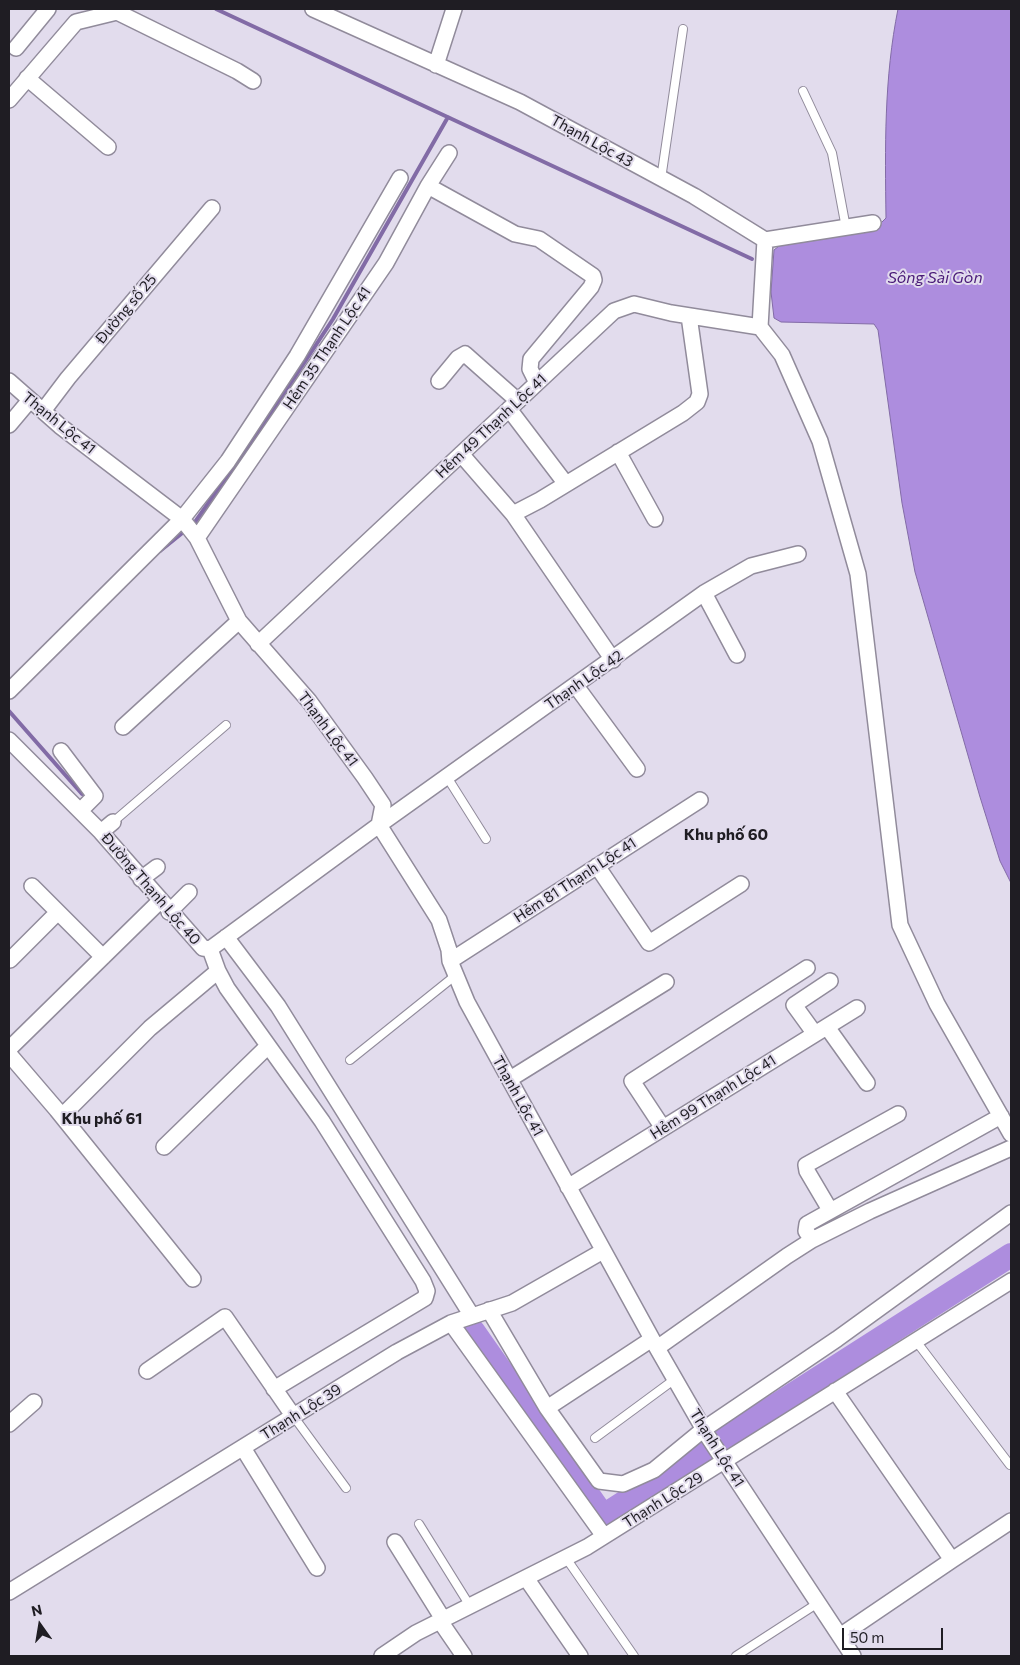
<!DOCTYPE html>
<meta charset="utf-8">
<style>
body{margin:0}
#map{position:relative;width:1020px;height:1665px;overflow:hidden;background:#e2dced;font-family:Commissioner,sans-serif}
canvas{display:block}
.frame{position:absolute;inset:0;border:10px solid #1f1d23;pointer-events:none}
.north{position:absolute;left:15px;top:1600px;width:50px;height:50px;-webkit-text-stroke:4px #e2dced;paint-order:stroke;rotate:347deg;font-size:14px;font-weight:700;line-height:20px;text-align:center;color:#1f1d23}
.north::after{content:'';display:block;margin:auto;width:18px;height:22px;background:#1f1d23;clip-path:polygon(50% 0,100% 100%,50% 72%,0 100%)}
.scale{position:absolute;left:842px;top:1628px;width:101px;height:22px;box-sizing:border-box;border:2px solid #1f1d23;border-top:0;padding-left:6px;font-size:15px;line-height:18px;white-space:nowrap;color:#1f1d23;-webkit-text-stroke:4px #e2dced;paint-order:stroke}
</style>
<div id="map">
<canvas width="1020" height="1665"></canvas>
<div class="frame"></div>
<div class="north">N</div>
<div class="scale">50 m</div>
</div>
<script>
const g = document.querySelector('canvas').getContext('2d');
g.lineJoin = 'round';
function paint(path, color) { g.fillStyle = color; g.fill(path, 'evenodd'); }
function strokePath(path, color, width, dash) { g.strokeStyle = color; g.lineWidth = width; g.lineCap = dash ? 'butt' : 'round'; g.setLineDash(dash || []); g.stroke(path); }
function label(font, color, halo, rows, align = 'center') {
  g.font = font + ' Commissioner,sans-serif'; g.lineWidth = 4; g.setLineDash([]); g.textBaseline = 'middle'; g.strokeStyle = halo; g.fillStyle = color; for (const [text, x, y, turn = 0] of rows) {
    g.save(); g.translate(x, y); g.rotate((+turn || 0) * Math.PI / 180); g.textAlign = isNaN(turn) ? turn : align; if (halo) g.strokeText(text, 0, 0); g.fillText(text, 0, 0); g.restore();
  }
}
const water = new Path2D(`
 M 898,9 L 1011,9 L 1011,883 L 1000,861 L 980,797 L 915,572 L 902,503 L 878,330 L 874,324 L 781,322 L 774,318 L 771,292 L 774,250 L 784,242 L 876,228 L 886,218 C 885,148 884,78 898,9 Z`);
const stream = new Path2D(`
 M 216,9 L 752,259
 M 191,525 L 195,522 L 262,427 L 333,319 L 448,117
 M 160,551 L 186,530
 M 9,711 L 82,794`);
const river = new Path2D(`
 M 473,1331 L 603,1516 L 1011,1255`);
const lane = new Path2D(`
 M 803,91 L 832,153 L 846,228
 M 661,179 L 683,29
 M 447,777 L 486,839
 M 113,822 L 226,725
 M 350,1060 L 456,975
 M 916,1341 L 1010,1465
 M 294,1417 L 346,1488
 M 595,1438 L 675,1379
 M 419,1524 L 470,1606
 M 566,1558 L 634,1656
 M 736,1656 L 818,1603`);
const street = new Path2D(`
 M 313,9 L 520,102 L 694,196 L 765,240 L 873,223
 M 16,48 L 48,9
 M 436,65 L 454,9
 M 27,78 L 108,147
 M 9,100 L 76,22 L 117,12 L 237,71 L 253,81
 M 428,186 L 515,234 L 539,239 L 593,276 L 594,280 L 591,287 L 531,359 L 530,369 L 537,383
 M 765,240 L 760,327 L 782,355 L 820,441 L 858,574 L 900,925 L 937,1004 L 1011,1134
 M 9,381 L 60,426 L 182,519 L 197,538 L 239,621 L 309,701 L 365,778 L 383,805 L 379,825 L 439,920 L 449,950 L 450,961 L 467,1002 L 657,1348 L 707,1435 L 853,1656
 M 439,381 L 458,358 L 465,354 L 518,401
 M 509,409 L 566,484
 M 43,411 L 68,378 L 212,208
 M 9,425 L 30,400
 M 618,452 L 655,519
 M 461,454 L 513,514 L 540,500 L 683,413 L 697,402 L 700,394 L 689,316
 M 513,514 L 613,660
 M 197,538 L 386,263 L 428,186 L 449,153
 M 704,593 L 737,655
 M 258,644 L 614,311 L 634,304 L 671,313 L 760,327
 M 576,686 L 637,769
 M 9,691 L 182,519 L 228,461 L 297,356 L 400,178
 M 123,727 L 239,621
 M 9,740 L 101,832 L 203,948 L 210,949 L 379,825 L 704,593 L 751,566 L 798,554
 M 61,751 L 95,796 L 80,811
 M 101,832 L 113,822
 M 597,866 L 649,943 L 741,884
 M 141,879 L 157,867
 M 32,886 L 103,957
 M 169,912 L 189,892
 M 226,937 L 278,1006 L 472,1316
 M 210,949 L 218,971 L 227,988 L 322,1121 L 423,1281 L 427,1291 L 425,1298 L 274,1389
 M 10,960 L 58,912
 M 450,961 L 700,800
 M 827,1027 L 867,1083
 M 815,1034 L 794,1005 L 830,981
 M 9,1049 L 160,901
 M 9,1054 L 57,1110 L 193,1279
 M 510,1079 L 666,982
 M 62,1116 L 150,1028 L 218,971
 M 663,1128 L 632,1081 L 807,968
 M 164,1147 L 268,1046
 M 568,1187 L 857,1008
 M 830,1210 L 807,1171 L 806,1165 L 898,1114
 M 812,1240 L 806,1231 L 807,1224 L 1001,1116
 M 489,1310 L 547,1408 L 599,1481 L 623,1484 L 654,1470 L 704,1429 L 837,1339 L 1011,1213
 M 451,1323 L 604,1536
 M 657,1348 L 787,1256 L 812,1240 L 870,1211 L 1011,1148
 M 147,1371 L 225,1317 L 294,1417
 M 835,1391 L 952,1560
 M 547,1408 L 652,1339
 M 9,1424 L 34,1402
 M 243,1448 L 317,1568
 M 395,1542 L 443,1619
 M 526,1578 L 580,1656
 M 9,1592 L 397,1352 L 451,1323 L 512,1303 L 603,1251
 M 440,1621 L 464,1656
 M 840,1636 L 952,1560 L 1011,1521
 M 382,1656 L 416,1633 L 587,1547 L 1011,1281`);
const streetNames = [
 ["Thạnh Lộc 43",592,141,29],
 ["Đường số 25",126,309,-50],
 ["Hẻm 35 Thạnh Lộc 41",327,348,-56],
 ["Thạnh Lộc 41",59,423,39],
 ["Hẻm 49 Thạnh Lộc 41",491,426,-43],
 ["Thạnh Lộc 42",584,680,-35],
 ["Thạnh Lộc 41",328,729,53],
 ["Hẻm 81 Thạnh Lộc 41",575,880,-33],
 ["Đường Thạnh Lộc 40",151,889,49],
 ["Thạnh Lộc 41",518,1096,61],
 ["Hẻm 99 Thạnh Lộc 41",713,1097,-32],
 ["Thạnh Lộc 39",301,1412,-32],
 ["Thạnh Lộc 41",717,1448,58],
 ["Thạnh Lộc 29",663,1500,-32]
];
const waterNames = [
 ["Sông Sài Gòn",935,278]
];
const neighbourhoodNames = [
 ["Khu phố 60",726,835],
 ["Khu phố 61",102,1119]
];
paint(water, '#ad8dde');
strokePath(water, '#826ba6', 1);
strokePath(stream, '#826ba6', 4);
strokePath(river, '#ad8dde', 24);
strokePath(lane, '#918b9b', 10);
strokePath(street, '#918b9b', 18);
strokePath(lane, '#fff', 8);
strokePath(street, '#fff', 15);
label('15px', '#1f1d23', '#e2dced', streetNames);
label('italic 16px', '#491a78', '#e2dced', waterNames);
label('bold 16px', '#1f1d23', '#e2dced', neighbourhoodNames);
</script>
